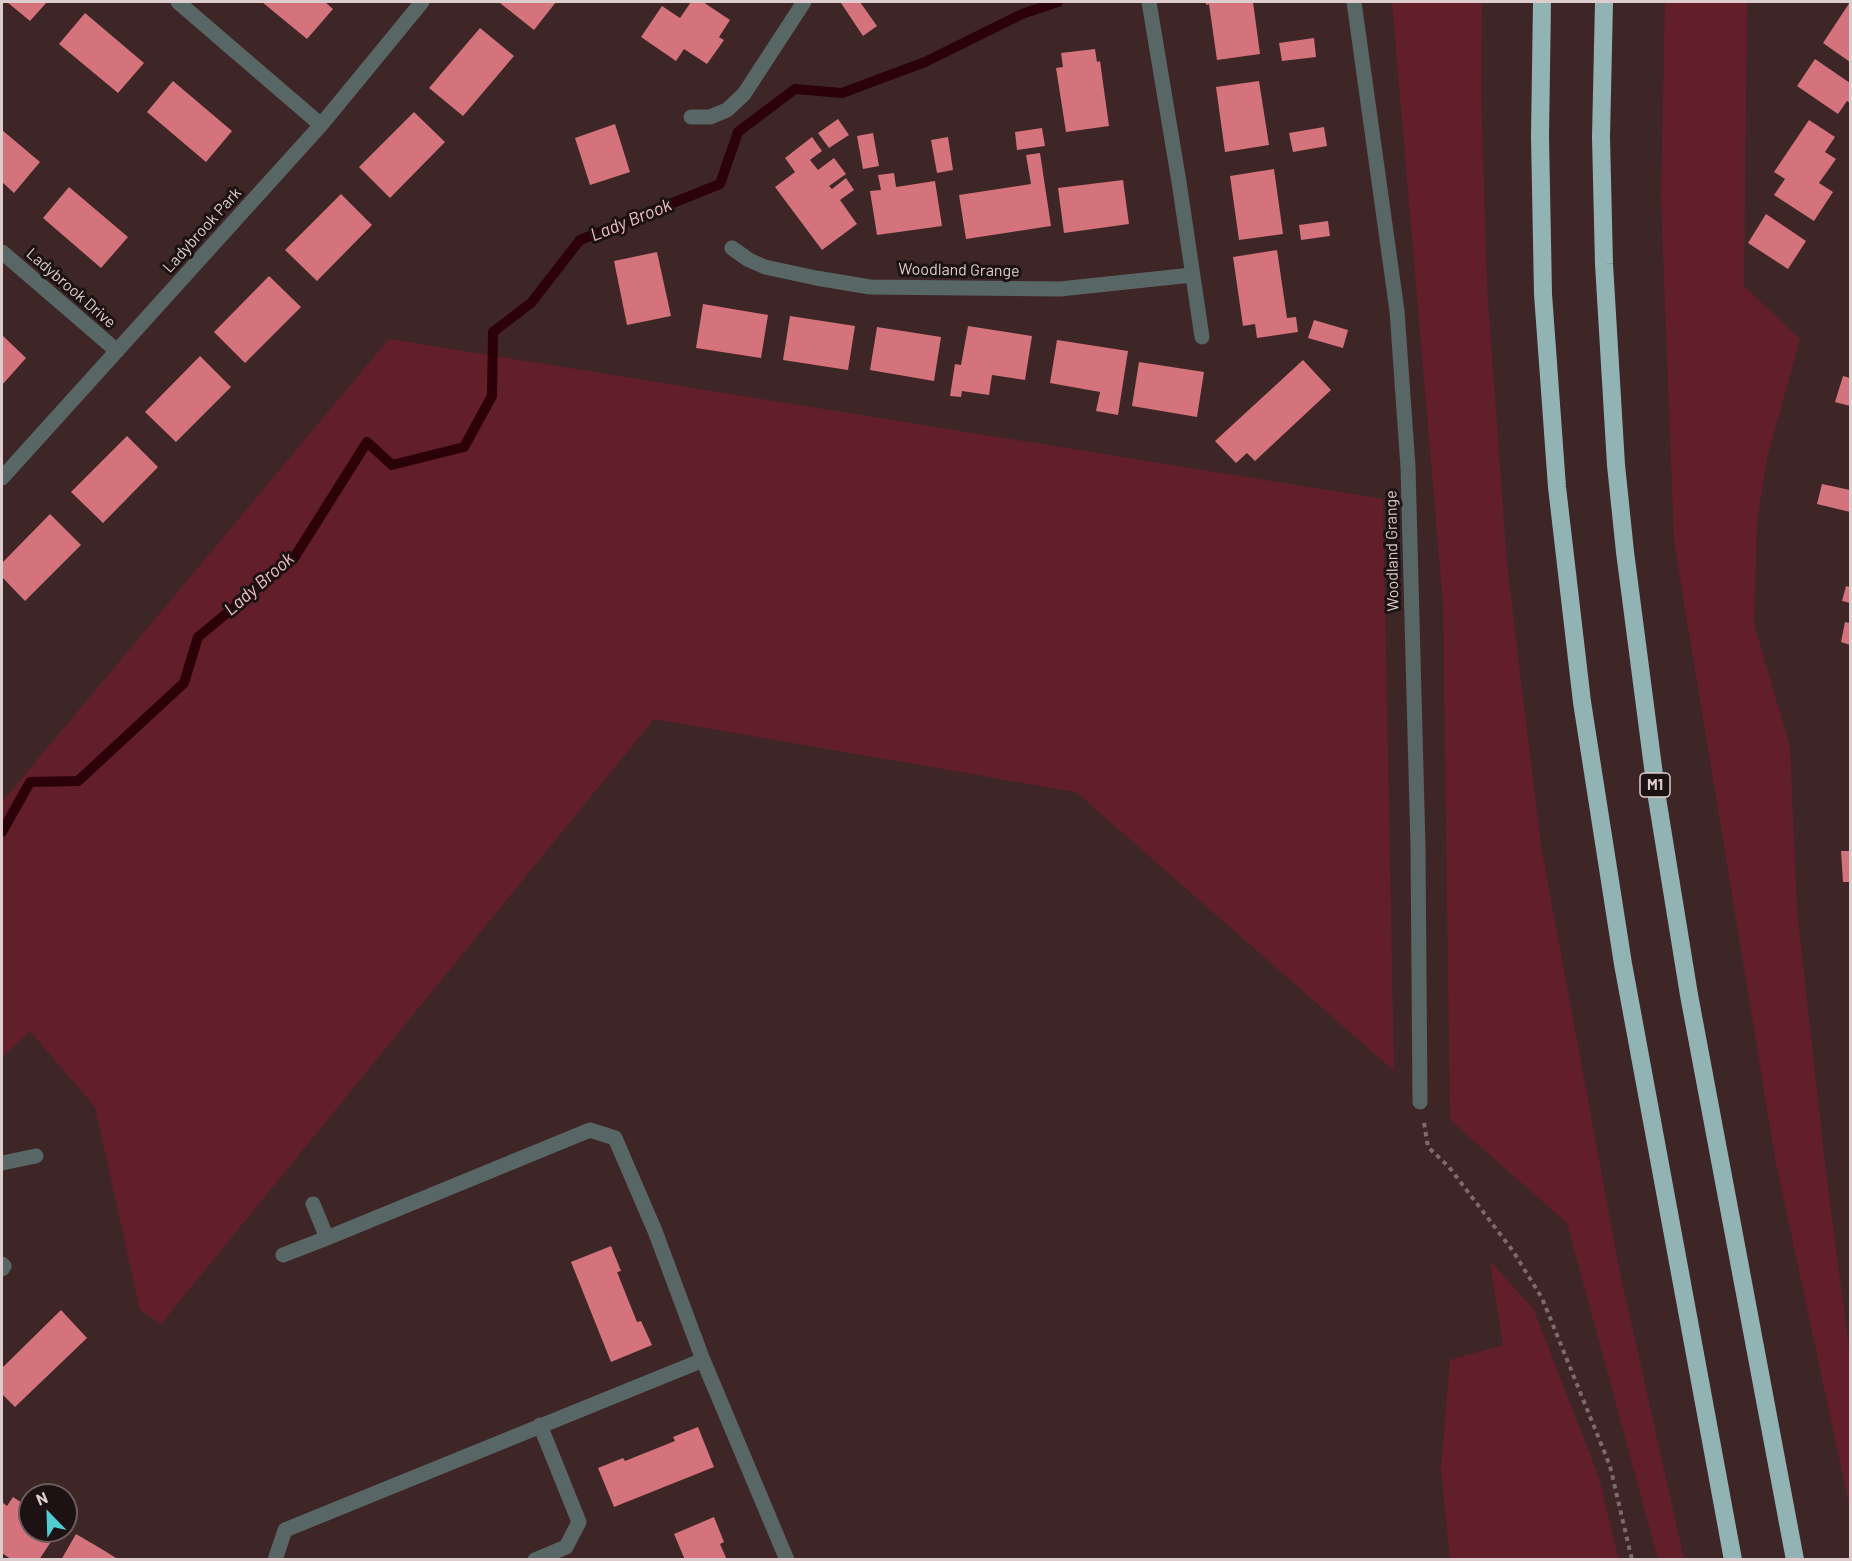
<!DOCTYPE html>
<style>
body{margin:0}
#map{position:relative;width:1852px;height:1561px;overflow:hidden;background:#3e2627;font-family:Barlow,sans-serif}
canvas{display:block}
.frame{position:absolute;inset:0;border:3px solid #decdce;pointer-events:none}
.north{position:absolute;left:18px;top:1483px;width:60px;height:60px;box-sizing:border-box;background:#1d1213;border:2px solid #6a5d5e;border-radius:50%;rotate:337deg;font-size:16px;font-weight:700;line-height:24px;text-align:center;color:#decdce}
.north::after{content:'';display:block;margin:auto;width:21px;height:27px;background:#51ccd1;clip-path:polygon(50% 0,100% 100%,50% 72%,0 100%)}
</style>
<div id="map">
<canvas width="1852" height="1561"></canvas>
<div class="frame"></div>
<div class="north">N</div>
</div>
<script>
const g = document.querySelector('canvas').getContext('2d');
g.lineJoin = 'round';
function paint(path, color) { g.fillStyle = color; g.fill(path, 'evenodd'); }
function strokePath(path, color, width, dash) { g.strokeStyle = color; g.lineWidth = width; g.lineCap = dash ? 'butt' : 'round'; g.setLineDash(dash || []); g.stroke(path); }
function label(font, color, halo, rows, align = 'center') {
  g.font = font + ' Barlow,sans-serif'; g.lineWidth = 6; g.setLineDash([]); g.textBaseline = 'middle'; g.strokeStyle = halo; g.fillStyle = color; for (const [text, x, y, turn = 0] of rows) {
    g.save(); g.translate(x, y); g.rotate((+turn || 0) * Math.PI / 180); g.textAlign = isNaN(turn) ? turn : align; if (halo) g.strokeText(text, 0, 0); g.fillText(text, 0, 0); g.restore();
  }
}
const green = new Path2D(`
 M 1392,2 L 1482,2 L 1481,95 L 1487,287 L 1507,565 L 1541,846 L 1619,1268 L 1684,1559 L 1658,1559 L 1567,1223 L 1450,1120 L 1443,603 Z
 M 1665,2 L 1747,2 L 1744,286 L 1800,339 L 1767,458 L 1757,522 L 1754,624 L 1790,747 L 1797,911 L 1825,1164 L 1850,1356 L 1850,1509 L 1776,1163 L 1674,541 L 1661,198 Z
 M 389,339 L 1383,499 L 1394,1071 L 1076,792 L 654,719 L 161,1324 L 140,1310 L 95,1107 L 30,1031 L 2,1058 L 2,802 Z
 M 1490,1261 L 1534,1310 L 1599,1478 L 1619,1559 L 1450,1559 L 1441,1469 L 1450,1360 L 1503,1345 Z`);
const stream = new Path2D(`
 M 2,832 L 30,782 L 78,781 L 184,683 L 198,637 L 294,558 L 367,442 L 392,465 L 464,447 L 492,396 L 493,332 L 531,303 L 580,240 L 720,184 L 738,132 L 795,89 L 842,93 L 925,62 L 1022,14 L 1058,2`);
const building = new Path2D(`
 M 7,2 L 47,2 L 30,21 Z
 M 262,2 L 325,2 L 333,9 L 307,39 Z
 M 501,2 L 556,2 L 534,30 L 500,3 Z
 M 691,2 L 703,2 L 730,20 L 719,37 L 724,40 L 707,64 L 684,49 L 676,61 L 641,37 L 662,6 L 680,18 Z
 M 843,2 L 860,2 L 877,26 L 863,36 L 841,3 Z
 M 1206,2 L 1253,2 L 1260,54 L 1217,60 L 1209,4 L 1206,5 Z
 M 1850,2 L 1850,62 L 1823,43 Z
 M 85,13 L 144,63 L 118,93 L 59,44 Z
 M 480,28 L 514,56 L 463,116 L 429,88 Z
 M 1314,38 L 1316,57 L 1282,61 L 1279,43 Z
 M 1095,49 L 1097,62 L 1100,61 L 1109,126 L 1066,132 L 1056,68 L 1063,67 L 1061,53 Z
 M 1815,59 L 1850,83 L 1850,103 L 1847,101 L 1838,114 L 1797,86 Z
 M 173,81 L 232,131 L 206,162 L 147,112 Z
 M 1259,81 L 1269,145 L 1225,152 L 1216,87 Z
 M 414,112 L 445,142 L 390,198 L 359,167 Z
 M 838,119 L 849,135 L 829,148 L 818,133 Z
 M 1809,120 L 1835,137 L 1825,152 L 1836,159 L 1819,183 L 1833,192 L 1814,221 L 1774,195 L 1785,179 L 1774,172 Z
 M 615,124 L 630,172 L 590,185 L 575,138 Z
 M 1324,127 L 1327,146 L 1293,152 L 1289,133 Z
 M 1042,128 L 1045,146 L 1017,150 L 1015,132 Z
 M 2,130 L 40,162 L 14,193 L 2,182 Z
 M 873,133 L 879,166 L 863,169 L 857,136 Z
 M 812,137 L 822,151 L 810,160 L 818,170 L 834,158 L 846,174 L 829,186 L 832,189 L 846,178 L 854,190 L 840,200 L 857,224 L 822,250 L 775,187 L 795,172 L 785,158 Z
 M 948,137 L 953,170 L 937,173 L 931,140 Z
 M 1040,153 L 1051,226 L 966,239 L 959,195 L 1031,184 L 1026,155 Z
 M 1274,169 L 1283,234 L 1239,240 L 1230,176 Z
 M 894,173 L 896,187 L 935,181 L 942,226 L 877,235 L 870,191 L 881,190 L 878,175 Z
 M 1123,180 L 1129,224 L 1064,233 L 1058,188 Z
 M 69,187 L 128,237 L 101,268 L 43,218 Z
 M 341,194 L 372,225 L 317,281 L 285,250 Z
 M 1766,214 L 1806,241 L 1788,269 L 1748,243 Z
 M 1328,221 L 1330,236 L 1301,240 L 1299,225 Z
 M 1277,250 L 1287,318 L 1296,317 L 1298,332 L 1257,338 L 1255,324 L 1243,326 L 1233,257 Z
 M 657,252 L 671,316 L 627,325 L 614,261 Z
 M 269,276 L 301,307 L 245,363 L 214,332 Z
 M 703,304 L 768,315 L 761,358 L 696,348 Z
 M 790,316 L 855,326 L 848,370 L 783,360 Z
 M 1314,320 L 1348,330 L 1343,348 L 1308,338 Z
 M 968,326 L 1032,336 L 1025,380 L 992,375 L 989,395 L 962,391 L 961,397 L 950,396 L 955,364 L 961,365 Z
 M 877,327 L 941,337 L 934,381 L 870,370 Z
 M 2,335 L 26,358 L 2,385 Z
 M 1057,340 L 1128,351 L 1118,415 L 1096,411 L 1100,392 L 1050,383 Z
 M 200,356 L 231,387 L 176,442 L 145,412 Z
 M 1303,360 L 1331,390 L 1255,461 L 1247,453 L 1236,463 L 1215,441 Z
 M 1139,362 L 1204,372 L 1197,417 L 1132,406 Z
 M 1843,376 L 1850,378 L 1850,406 L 1835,402 Z
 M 127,436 L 158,467 L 103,523 L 71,492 Z
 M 1822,484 L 1850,490 L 1850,512 L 1817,504 Z
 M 50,514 L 81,545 L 25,601 L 2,577 L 2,563 Z
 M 1846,586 L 1850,587 L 1850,603 L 1842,601 Z
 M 1845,622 L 1850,623 L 1850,645 L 1841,642 Z
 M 1841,851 L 1850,851 L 1850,882 L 1843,882 Z
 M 611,1246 L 621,1271 L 617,1272 L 637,1322 L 641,1321 L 652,1345 L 611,1362 L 571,1262 Z
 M 61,1310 L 87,1338 L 15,1407 L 2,1394 L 2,1368 Z
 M 698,1427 L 714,1467 L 614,1507 L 598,1468 L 623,1458 L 625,1461 L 675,1441 L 673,1437 Z
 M 13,1497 L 30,1508 L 30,1531 L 58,1531 L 39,1560 L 12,1560 L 2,1553 L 2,1502 L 7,1506 Z
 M 714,1517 L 724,1542 L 720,1544 L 727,1560 L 685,1560 L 674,1534 Z
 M 76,1534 L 105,1551 L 119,1560 L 61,1560 Z`);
const path = new Path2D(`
 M 1424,1123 L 1428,1147 L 1449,1167 L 1513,1251 L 1542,1298 L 1610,1466 L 1632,1560`);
const service = new Path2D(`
 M 2,1163 L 36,1156`);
const minor = new Path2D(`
 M 178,2 L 321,125
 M 1149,2 L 1179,182 L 1202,337
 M 1354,2 L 1397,311 L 1408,467 L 1418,847 L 1420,1102
 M 691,117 L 710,117 L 727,110 L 744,94 L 804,2
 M 732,248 L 749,260 L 765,267 L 816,278 L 870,287 L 1060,289 L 1192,275
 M 2,252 L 117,351
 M 2,478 L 321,125 L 422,2
 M 313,1204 L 327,1238
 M 283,1255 L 327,1238 L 590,1130 L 615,1138 L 655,1231 L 703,1360 L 787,1560
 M 2,1264 L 4,1266 L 2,1269
 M 275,1560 L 285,1530 L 703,1360
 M 535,1560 L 566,1547 L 579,1522 L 540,1425`);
const motorway = new Path2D(`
 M 1542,2 L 1540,136 L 1543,294 L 1557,487 L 1582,702 L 1623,964 L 1733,1560
 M 1604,2 L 1601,137 L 1604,264 L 1616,465 L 1625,552 L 1657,798 L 1689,995 L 1795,1560`);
const shields = [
 [1655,785,30]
];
const shieldNames = [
 ["M1",1655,785]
];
const streetNames = [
 ["Ladybrook Park",202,230,-48],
 ["Woodland Grange",959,270,1],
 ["Ladybrook Drive",71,288,41],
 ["Woodland Grange",1392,551,-91]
];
const waterNames = [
 ["Lady Brook",631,220,-22],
 ["Lady Brook",259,584,-41]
];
paint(green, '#621f29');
strokePath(stream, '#2c0108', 10);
paint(building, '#d4737b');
strokePath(path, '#7f6a6b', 4, [4.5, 4.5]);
strokePath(service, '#586666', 15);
strokePath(minor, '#586666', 15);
strokePath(motorway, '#92b3b4', 18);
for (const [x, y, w] of shields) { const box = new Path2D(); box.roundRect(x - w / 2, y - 12, w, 24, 4.5); g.fillStyle = '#1d1213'; g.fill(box); strokePath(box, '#decdce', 1.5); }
label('bold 15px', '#decdce', null, shieldNames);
label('16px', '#decdce', '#1d1213', streetNames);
label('italic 18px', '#f4c0c2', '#1d1213', waterNames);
</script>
